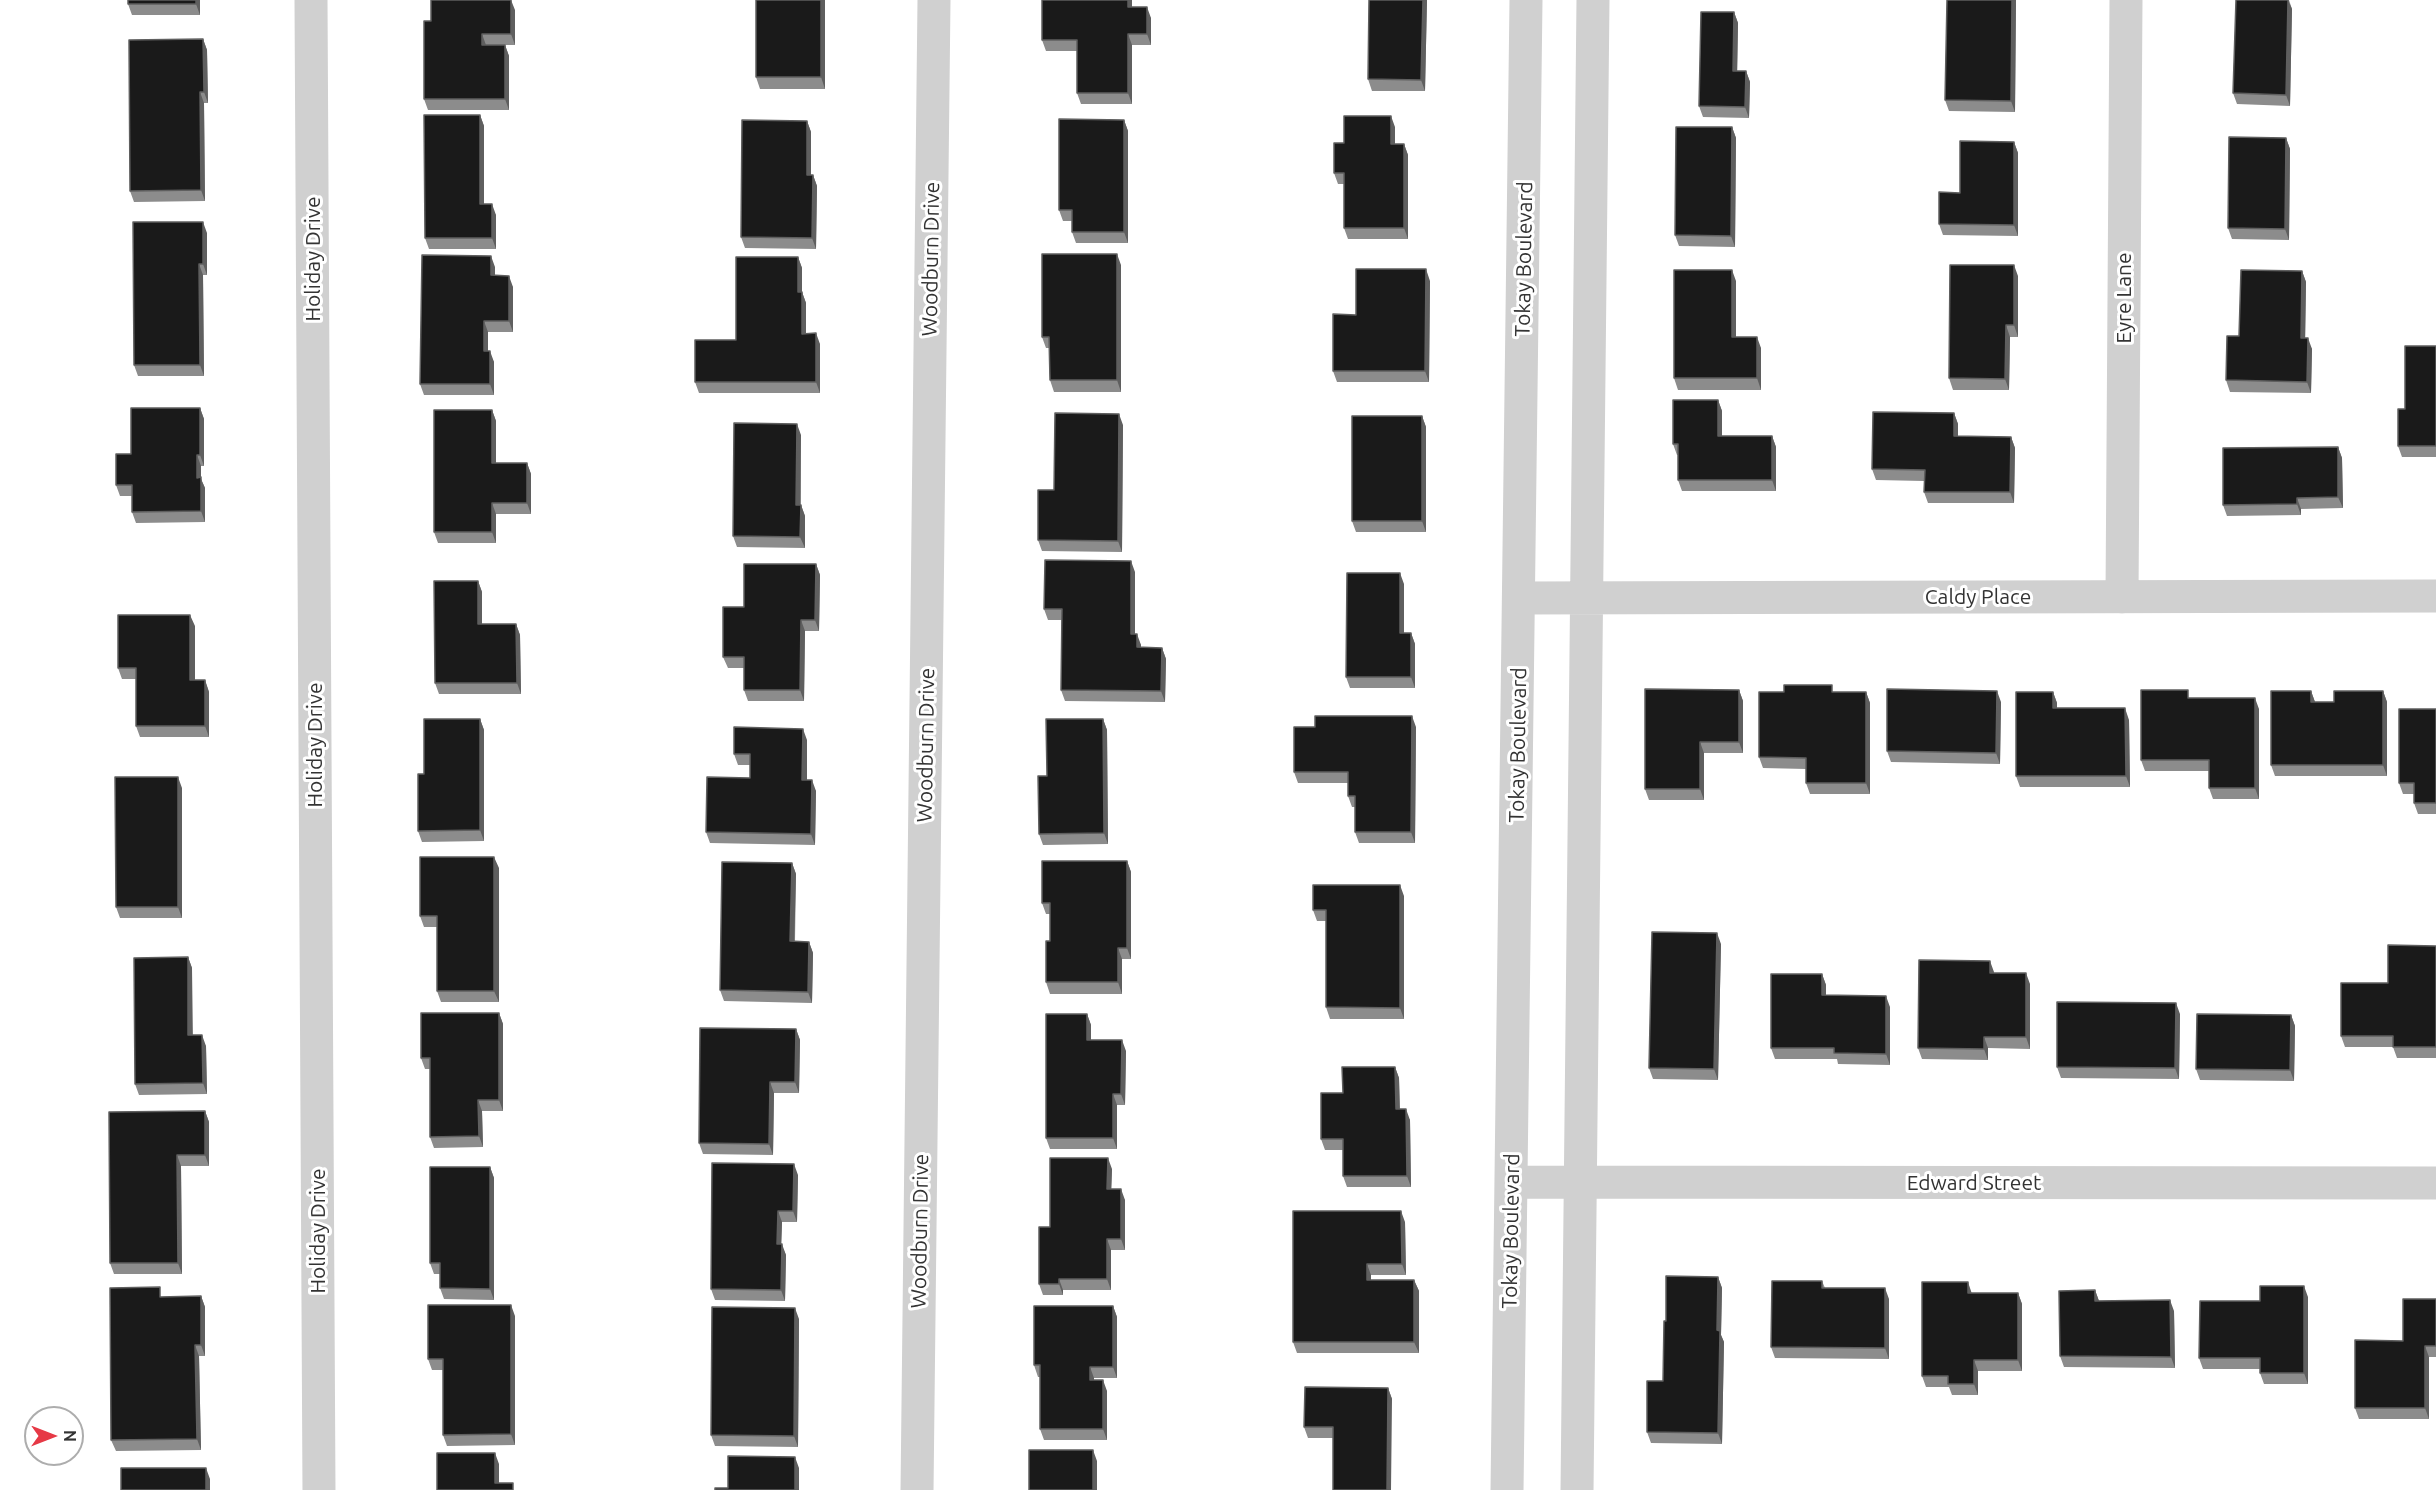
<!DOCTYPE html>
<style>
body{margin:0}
#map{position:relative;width:2436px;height:1490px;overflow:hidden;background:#fff;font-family:Ubuntu,sans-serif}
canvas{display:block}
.north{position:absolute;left:24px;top:1406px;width:60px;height:60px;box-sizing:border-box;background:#fff;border:2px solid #adadad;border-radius:50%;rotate:90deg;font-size:16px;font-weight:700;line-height:24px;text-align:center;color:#333}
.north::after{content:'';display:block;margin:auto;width:21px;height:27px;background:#e63946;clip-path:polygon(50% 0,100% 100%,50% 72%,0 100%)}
</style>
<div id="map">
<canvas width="2436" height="1490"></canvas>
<div class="north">N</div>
</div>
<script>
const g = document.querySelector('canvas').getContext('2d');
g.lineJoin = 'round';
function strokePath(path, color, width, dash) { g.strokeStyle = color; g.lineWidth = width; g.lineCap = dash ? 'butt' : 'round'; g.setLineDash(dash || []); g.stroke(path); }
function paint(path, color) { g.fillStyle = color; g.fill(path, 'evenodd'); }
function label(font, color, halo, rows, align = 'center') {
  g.font = font + ' Ubuntu,sans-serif'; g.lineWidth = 6; g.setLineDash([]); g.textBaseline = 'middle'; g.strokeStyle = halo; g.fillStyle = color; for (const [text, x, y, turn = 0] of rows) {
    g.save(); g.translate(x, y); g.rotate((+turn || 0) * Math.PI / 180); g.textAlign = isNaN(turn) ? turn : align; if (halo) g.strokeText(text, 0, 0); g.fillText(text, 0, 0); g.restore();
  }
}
const minor = new Path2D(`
 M 311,0 L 319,1490
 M 2122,597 L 2126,0
 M 1520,598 L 2436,596
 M 1512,1182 L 2436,1183
 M 917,1490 L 934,0
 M 1507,1490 L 1526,0
 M 1577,1490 L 1593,0`);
const wall = new Path2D(`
 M 200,0 L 200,15 L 132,15 L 128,4 Z
 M 825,0 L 825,89 L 760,89 L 756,77 Z
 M 1132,0 L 1132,7 L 1151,18 L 1151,45 L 1132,45 L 1132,104 L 1081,104 L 1077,93 L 1077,51 L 1046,51 L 1042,40 Z
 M 1427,0 L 1425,91 L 1372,91 L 1368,79 Z
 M 1947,0 L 2016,0 L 2015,112 L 1949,111 L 1945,100 Z
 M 2236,0 L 2289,0 L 2292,9 L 2290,106 L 2237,104 L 2233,93 Z
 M 515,10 L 515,45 L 505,45 L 509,56 L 509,110 L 428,110 L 424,99 L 431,21 Z
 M 1734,12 L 1738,23 L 1737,71 L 1746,71 L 1750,82 L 1749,118 L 1703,117 L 1699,106 Z
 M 203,39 L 207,50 L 208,103 L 204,103 L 205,201 L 134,202 L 130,191 Z
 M 480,115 L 484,126 L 484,204 L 496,215 L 496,249 L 429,249 L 425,238 Z
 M 1124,120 L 1128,131 L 1128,243 L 1076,243 L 1072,232 L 1072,221 L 1063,221 L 1059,210 Z
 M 807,121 L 811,132 L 811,175 L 813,175 L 817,186 L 816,249 L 745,248 L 741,237 Z
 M 1395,127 L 1395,144 L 1404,144 L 1408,155 L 1408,239 L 1348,239 L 1344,228 L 1344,184 L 1338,184 L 1334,173 L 1344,143 Z
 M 1732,127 L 1736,138 L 1735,247 L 1679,246 L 1675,235 Z
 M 2286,138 L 2290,149 L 2289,240 L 2232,239 L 2228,228 Z
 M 2014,142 L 2018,153 L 2018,236 L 1943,235 L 1939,224 L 1960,193 Z
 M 207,233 L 207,275 L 203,275 L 204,376 L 138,376 L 134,365 Z
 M 798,257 L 802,268 L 802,292 L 806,303 L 806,334 L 820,344 L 820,393 L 699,393 L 695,382 L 736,340 Z
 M 1121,265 L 1121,392 L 1054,392 L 1050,380 L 1049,348 L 1046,348 L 1042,337 Z
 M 495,267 L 495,275 L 513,287 L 513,332 L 488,332 L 488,351 L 494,362 L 494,395 L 424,395 L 420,384 Z
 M 2302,271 L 2306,282 L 2305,338 L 2312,349 L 2311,393 L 2230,392 L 2226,380 L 2239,336 Z
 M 2018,276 L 2018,337 L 2010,337 L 2009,390 L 1953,390 L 1949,378 Z
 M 1430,281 L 1429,382 L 1337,382 L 1333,371 L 1356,315 Z
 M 1736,281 L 1736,337 L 1761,348 L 1761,390 L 1678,390 L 1674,378 Z
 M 2436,346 L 2436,457 L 2402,457 L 2398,446 L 2405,409 Z
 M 1718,400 L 1722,411 L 1722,436 L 1772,436 L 1776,447 L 1776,491 L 1682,491 L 1678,480 L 1678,455 L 1677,455 L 1673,444 Z
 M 200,408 L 204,419 L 204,466 L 201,466 L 201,479 L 205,488 L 205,522 L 136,523 L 132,512 L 132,496 L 120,496 L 116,485 L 131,454 Z
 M 492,410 L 496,421 L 496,463 L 527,463 L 531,474 L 531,514 L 496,514 L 496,543 L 438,543 L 434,532 Z
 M 1954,413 L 1958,424 L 1958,436 L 2011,437 L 2015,448 L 2014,503 L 1928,503 L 1924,492 L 1924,481 L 1876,480 L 1872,469 Z
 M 1422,416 L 1426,427 L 1426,532 L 1356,532 L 1352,521 Z
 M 1123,425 L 1122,552 L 1042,551 L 1038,540 L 1054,490 Z
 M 801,435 L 801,505 L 805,516 L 805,548 L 737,547 L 733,536 Z
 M 2338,447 L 2342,458 L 2343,508 L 2301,509 L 2301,515 L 2227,516 L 2223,505 Z
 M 816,564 L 820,575 L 819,631 L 805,631 L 804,701 L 748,701 L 744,690 L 744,668 L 728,668 L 723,657 L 744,607 Z
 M 1135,572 L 1135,634 L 1141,645 L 1141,647 L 1162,648 L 1166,659 L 1165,702 L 1065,701 L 1061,690 L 1062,620 L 1048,620 L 1044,609 Z
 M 478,581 L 482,592 L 482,624 L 516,624 L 520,635 L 521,694 L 439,694 L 435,683 Z
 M 1404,584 L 1404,633 L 1411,633 L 1415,644 L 1415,688 L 1350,688 L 1346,677 Z
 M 195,626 L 195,680 L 205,680 L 209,692 L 209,737 L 140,737 L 136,726 L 136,679 L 122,679 L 118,668 Z
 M 1739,690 L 1743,701 L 1743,753 L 1704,753 L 1704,800 L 1649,800 L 1645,789 Z
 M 2311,691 L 2315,702 L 2334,702 L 2383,691 L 2387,702 L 2387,776 L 2275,776 L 2271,765 Z
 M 1834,692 L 1866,692 L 1870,703 L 1870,794 L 1810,794 L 1806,783 L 1806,769 L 1763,768 L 1759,757 Z
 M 2053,692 L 2057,703 L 2057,708 L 2129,720 L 2130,787 L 2020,787 L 2016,776 Z
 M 2191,698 L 2259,709 L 2259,799 L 2213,799 L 2209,788 L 2209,771 L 2145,771 L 2141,760 Z
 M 2001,702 L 2000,764 L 1891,762 L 1887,751 Z
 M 2436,709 L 2436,814 L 2418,814 L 2414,803 L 2414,794 L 2403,794 L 2399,783 Z
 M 480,719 L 484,730 L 484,841 L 422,842 L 418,831 Z
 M 1103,719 L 1107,730 L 1108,844 L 1043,845 L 1039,834 L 1047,776 Z
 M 1416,727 L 1415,843 L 1359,843 L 1355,832 L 1355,807 L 1352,807 L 1348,796 L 1348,783 L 1298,783 L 1294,772 Z
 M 807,740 L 807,780 L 816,791 L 815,845 L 710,843 L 706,832 L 750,778 L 750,765 L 738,765 L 734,754 Z
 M 182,788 L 182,918 L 120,918 L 116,907 Z
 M 1127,861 L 1131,872 L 1131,959 L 1122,959 L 1122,994 L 1050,994 L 1046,982 L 1050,941 L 1050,914 L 1046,914 L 1042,903 Z
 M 792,863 L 796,874 L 795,941 L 809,942 L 813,953 L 812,1003 L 724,1001 L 720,990 Z
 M 499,868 L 499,1002 L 441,1002 L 437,991 L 437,927 L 424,927 L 420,916 Z
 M 1404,896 L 1404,1019 L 1330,1019 L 1326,1007 L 1326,921 L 1317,921 L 1313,910 Z
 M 1721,944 L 1718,1080 L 1653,1079 L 1649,1068 Z
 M 2436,946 L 2436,1058 L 2397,1058 L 2393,1047 L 2345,1047 L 2341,1036 L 2388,983 Z
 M 188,957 L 192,968 L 192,1035 L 206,1046 L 207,1094 L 139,1095 L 135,1084 Z
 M 1994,973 L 2030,984 L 2030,1049 L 1988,1048 L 1988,1060 L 1922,1059 L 1918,1048 Z
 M 1822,974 L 1826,985 L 1826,995 L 1890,1007 L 1890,1065 L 1838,1064 L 1837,1059 L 1775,1059 L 1771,1048 Z
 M 499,1013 L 503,1024 L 503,1111 L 482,1111 L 483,1147 L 434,1148 L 430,1137 L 430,1069 L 425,1069 L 421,1058 Z
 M 1087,1014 L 1091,1025 L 1091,1040 L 1126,1051 L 1125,1105 L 1117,1105 L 1117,1149 L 1050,1149 L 1046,1138 Z
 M 2180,1014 L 2179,1079 L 2061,1078 L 2057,1067 Z
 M 2291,1015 L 2295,1026 L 2294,1081 L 2200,1080 L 2196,1069 Z
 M 796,1029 L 800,1040 L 799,1093 L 774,1093 L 773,1155 L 703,1154 L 699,1143 Z
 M 1395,1067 L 1399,1078 L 1400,1109 L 1410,1120 L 1411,1187 L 1347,1187 L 1343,1176 L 1343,1150 L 1325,1150 L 1321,1139 L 1343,1093 Z
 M 205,1111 L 209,1122 L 209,1166 L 181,1166 L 182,1274 L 114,1274 L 110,1263 Z
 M 490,1167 L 494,1178 L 494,1300 L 444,1299 L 440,1288 L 440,1274 L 434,1274 L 430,1263 Z
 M 1112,1169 L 1111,1189 L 1125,1200 L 1125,1250 L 1111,1250 L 1111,1290 L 1063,1290 L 1063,1295 L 1043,1295 L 1039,1284 L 1050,1227 Z
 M 798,1175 L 797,1222 L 782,1222 L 781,1244 L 786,1255 L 785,1301 L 715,1300 L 711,1289 Z
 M 1405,1222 L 1406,1275 L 1371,1275 L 1371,1280 L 1414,1280 L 1419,1291 L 1419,1353 L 1297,1353 L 1293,1342 Z
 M 1718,1277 L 1722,1288 L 1721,1335 L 1724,1342 L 1722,1444 L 1651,1443 L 1647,1432 L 1663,1381 Z
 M 1822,1281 L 1825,1288 L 1889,1299 L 1889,1359 L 1775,1358 L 1771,1347 Z
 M 2095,1290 L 2099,1301 L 2174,1311 L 2175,1368 L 2064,1367 L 2060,1356 Z
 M 1972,1293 L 2018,1293 L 2022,1304 L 2022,1371 L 1978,1371 L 1978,1395 L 1952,1395 L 1949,1387 L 1926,1387 L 1922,1376 Z
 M 201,1296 L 205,1307 L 205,1356 L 199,1356 L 201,1450 L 116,1451 L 111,1440 L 163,1297 Z
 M 2308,1297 L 2308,1384 L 2264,1384 L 2260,1373 L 2260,1369 L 2203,1369 L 2199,1358 L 2260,1301 Z
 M 2436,1299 L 2436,1357 L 2429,1357 L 2429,1419 L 2359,1419 L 2355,1408 L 2403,1341 Z
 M 1113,1306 L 1117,1317 L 1117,1378 L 1094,1378 L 1094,1380 L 1107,1391 L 1107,1440 L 1044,1440 L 1040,1429 L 1040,1377 L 1038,1377 L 1034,1365 Z
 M 515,1316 L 515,1445 L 447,1446 L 443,1435 L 443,1370 L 432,1370 L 428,1359 Z
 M 799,1319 L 798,1447 L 715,1446 L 711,1435 Z
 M 1388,1388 L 1392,1399 L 1333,1438 L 1308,1438 L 1304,1427 Z`);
const shadedWall = new Path2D(`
 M 196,0 L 200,0 L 200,15 L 196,4 Z
 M 511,0 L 515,10 L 515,45 L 511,34 Z
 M 821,0 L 825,0 L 825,89 L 821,77 Z
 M 1128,0 L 1132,0 L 1132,18 L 1128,7 Z
 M 1423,0 L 1427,0 L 1425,91 L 1421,80 Z
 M 2012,0 L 2016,0 L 2015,112 L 2011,101 Z
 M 2288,0 L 2292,9 L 2290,106 L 2286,95 Z
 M 1147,7 L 1151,18 L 1151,45 L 1147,34 Z
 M 1734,12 L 1738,23 L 1737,82 L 1733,71 Z
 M 482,34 L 486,45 L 482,45 Z
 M 1128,34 L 1132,45 L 1132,104 L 1128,93 Z
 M 203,39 L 207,50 L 208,103 L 204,92 Z
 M 505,45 L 509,56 L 509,110 L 505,99 Z
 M 1746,71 L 1750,82 L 1749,118 L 1745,107 Z
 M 200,92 L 204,103 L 205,201 L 201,190 Z
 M 480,115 L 484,126 L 484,215 L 480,204 Z
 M 1391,116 L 1395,127 L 1395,155 L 1391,144 Z
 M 1124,120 L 1128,131 L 1128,243 L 1124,232 Z
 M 807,121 L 811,132 L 811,186 L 807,175 Z
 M 1732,127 L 1736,138 L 1735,247 L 1731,236 Z
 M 2286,138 L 2290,149 L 2289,240 L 2285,229 Z
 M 2014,142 L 2018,153 L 2018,236 L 2014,225 Z
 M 1404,144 L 1408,155 L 1408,239 L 1404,228 Z
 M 813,175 L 817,186 L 816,249 L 812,238 Z
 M 492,204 L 496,215 L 496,249 L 492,238 Z
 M 203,222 L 207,233 L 207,275 L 203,264 Z
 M 1117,254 L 1121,265 L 1121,392 L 1117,380 Z
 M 491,256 L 495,267 L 495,286 L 491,275 Z
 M 798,257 L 802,268 L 802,292 L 806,303 L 806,345 L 802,334 L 798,292 Z
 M 199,264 L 203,275 L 204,376 L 200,365 Z
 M 2014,265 L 2018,276 L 2018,337 L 2014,325 Z
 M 1426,269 L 1430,281 L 1429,382 L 1425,371 Z
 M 1732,270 L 1736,281 L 1736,348 L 1732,337 Z
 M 2302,271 L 2306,282 L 2305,349 L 2301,338 Z
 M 509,276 L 513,287 L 513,332 L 509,321 Z
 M 484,321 L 488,332 L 488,362 L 484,351 Z
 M 2006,325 L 2010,337 L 2009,390 L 2005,379 Z
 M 816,333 L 820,344 L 820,393 L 816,382 Z
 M 1757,337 L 1761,348 L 1761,390 L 1757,378 Z
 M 2308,338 L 2312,349 L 2311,393 L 2307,382 Z
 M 490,351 L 494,362 L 494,395 L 490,384 Z
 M 1718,400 L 1722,411 L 1722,447 L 1718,436 Z
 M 200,408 L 204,419 L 204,466 L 200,455 Z
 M 492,410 L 496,421 L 496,474 L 492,463 Z
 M 1954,413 L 1958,424 L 1958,447 L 1954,436 Z
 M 1119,414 L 1123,425 L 1122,552 L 1118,541 Z
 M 1422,416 L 1426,427 L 1426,532 L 1422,521 Z
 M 797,424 L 801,435 L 800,516 L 796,505 Z
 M 1772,436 L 1776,447 L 1776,491 L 1772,480 Z
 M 2011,437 L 2015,448 L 2014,503 L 2010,492 Z
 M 2338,447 L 2342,458 L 2343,508 L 2338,497 Z
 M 197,455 L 201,466 L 201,479 L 205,488 L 205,522 L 201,511 L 197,478 Z
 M 527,463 L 531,474 L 531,514 L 527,503 Z
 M 2297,498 L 2301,509 L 2301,515 L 2297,504 Z
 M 492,503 L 496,514 L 496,543 L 492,532 Z
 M 801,505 L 805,516 L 805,548 L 800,537 Z
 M 1131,561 L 1135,572 L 1135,645 L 1131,634 Z
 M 816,564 L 820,575 L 819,631 L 815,620 Z
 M 1400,573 L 1404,584 L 1404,644 L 1400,633 Z
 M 478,581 L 482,592 L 482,636 L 478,624 Z
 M 190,615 L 195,626 L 195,692 L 190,680 Z
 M 801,620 L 805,631 L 804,701 L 800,690 Z
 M 516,624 L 520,635 L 521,694 L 517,683 Z
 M 1411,633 L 1415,644 L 1415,688 L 1411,677 Z
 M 1137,634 L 1141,645 L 1141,658 L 1137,647 Z
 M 1162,648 L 1166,659 L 1165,702 L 1161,691 Z
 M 205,680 L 209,692 L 209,737 L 205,726 Z
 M 1739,690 L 1743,701 L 1743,753 L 1739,742 Z
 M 1997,691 L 2001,702 L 2000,764 L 1996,753 Z
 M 2311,691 L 2315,702 L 2311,702 Z
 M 2383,691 L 2387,702 L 2387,776 L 2383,765 Z
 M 1866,692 L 1870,703 L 1870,794 L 1866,783 Z
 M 2053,692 L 2057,703 L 2057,720 L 2053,708 Z
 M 2255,698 L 2259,709 L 2259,799 L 2255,788 Z
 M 2125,708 L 2129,720 L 2130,787 L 2126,776 Z
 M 1412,716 L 1416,727 L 1415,843 L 1411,832 Z
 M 480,719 L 484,730 L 484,841 L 480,830 Z
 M 1103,719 L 1107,730 L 1108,844 L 1104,833 Z
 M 803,729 L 807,740 L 807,791 L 802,780 Z
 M 1700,742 L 1704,753 L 1704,800 L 1700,789 Z
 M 178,777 L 182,788 L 182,918 L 178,907 Z
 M 812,780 L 816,791 L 815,845 L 811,834 Z
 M 494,857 L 499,868 L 499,1002 L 494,991 Z
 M 1127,861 L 1131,872 L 1131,959 L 1127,948 Z
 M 792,863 L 796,874 L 794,952 L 790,941 Z
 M 1400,885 L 1404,896 L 1404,1019 L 1400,1008 Z
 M 1717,933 L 1721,944 L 1718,1080 L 1714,1069 Z
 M 809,942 L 813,953 L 812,1003 L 808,992 Z
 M 1118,948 L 1122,959 L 1122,994 L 1118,982 Z
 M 188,957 L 192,968 L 193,1046 L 188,1035 Z
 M 1990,961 L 1994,972 L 1994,984 L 1990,973 Z
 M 2026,973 L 2030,984 L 2030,1049 L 2026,1037 Z
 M 1822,974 L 1826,985 L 1826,1006 L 1822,995 Z
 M 1886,996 L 1890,1007 L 1890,1065 L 1886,1054 Z
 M 2176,1003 L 2180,1014 L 2179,1079 L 2175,1068 Z
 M 499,1013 L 503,1024 L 503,1111 L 499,1100 Z
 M 1087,1014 L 1091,1025 L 1091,1051 L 1087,1040 Z
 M 2291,1015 L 2295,1026 L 2294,1081 L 2290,1070 Z
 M 796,1029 L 800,1040 L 799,1093 L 795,1082 Z
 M 202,1035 L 206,1046 L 207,1094 L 203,1083 Z
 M 1984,1037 L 1988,1048 L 1988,1060 L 1984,1049 Z
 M 1122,1040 L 1126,1051 L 1125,1105 L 1121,1094 Z
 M 1395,1067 L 1399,1078 L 1400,1120 L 1396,1109 Z
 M 770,1082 L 774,1093 L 773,1155 L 769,1144 Z
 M 1113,1094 L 1117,1105 L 1117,1149 L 1113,1138 Z
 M 478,1100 L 482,1111 L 483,1147 L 479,1136 Z
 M 1406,1109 L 1410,1120 L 1411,1187 L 1407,1176 Z
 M 205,1111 L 209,1122 L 209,1166 L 205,1155 Z
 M 177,1155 L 181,1166 L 182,1274 L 178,1263 Z
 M 1108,1158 L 1112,1169 L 1111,1200 L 1107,1189 Z
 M 794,1164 L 798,1175 L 797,1222 L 793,1211 Z
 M 490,1167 L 494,1178 L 494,1300 L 490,1289 Z
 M 1121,1189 L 1125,1200 L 1125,1250 L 1121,1239 Z
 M 778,1211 L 782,1222 L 781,1255 L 777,1244 Z
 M 1401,1211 L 1405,1222 L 1406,1275 L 1402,1264 Z
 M 1107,1239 L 1111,1250 L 1111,1290 L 1107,1279 Z
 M 782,1244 L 786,1255 L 785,1301 L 781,1290 Z
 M 1367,1264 L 1371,1275 L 1371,1291 L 1367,1280 Z
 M 1718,1277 L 1722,1288 L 1721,1335 L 1724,1342 L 1722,1444 L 1718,1433 L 1717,1330 Z
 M 1059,1279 L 1063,1290 L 1063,1295 L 1059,1284 Z
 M 1414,1280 L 1419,1291 L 1419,1353 L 1414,1342 Z
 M 1968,1282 L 1972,1294 L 1968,1293 Z
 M 2304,1286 L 2308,1297 L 2308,1384 L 2304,1373 Z
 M 1885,1288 L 1889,1299 L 1889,1359 L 1885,1348 Z
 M 2095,1290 L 2099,1301 L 2095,1301 Z
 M 2018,1293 L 2022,1304 L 2022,1371 L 2018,1360 Z
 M 201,1296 L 205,1307 L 205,1356 L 201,1345 Z
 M 2170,1300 L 2174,1311 L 2175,1368 L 2171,1357 Z
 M 511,1305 L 515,1316 L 515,1445 L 511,1434 Z
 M 1113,1306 L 1117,1317 L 1117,1378 L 1113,1367 Z
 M 795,1308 L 799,1319 L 798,1447 L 794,1436 Z
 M 195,1345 L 199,1356 L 201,1450 L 197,1439 Z
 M 2425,1346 L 2429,1357 L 2429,1419 L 2425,1408 Z
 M 1974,1360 L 1978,1371 L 1978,1395 L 1974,1384 Z
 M 1090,1367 L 1094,1378 L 1094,1391 L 1090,1380 Z
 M 1103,1380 L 1107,1391 L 1107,1440 L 1103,1429 Z
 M 1388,1388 L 1392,1399 L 1391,1490 L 1387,1490 Z
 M 1093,1450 L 1097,1461 L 1097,1490 L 1093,1490 Z
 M 495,1453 L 499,1464 L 499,1490 L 495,1483 Z
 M 795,1457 L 799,1468 L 799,1490 L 795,1490 Z
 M 206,1468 L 210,1479 L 210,1490 L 206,1490 Z`);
const building = new Path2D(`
 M 128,0 L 196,0 L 196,4 L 128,4 Z
 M 431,0 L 511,0 L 511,34 L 482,34 L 482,45 L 505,45 L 505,99 L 424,99 L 424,21 L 431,21 Z
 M 756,0 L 821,0 L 821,77 L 756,77 Z
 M 1042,0 L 1128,0 L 1128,7 L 1147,7 L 1147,34 L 1128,34 L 1128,93 L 1077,93 L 1077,40 L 1042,40 Z
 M 1369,0 L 1423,0 L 1421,80 L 1368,79 Z
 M 1947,0 L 2012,0 L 2011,101 L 1945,100 Z
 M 2236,0 L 2288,0 L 2286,95 L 2233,93 Z
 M 1701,12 L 1734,12 L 1733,71 L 1746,71 L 1745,107 L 1699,106 Z
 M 203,39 L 204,92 L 200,92 L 201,190 L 130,191 L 129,40 Z
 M 424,115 L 480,115 L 480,204 L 492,204 L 492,238 L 425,238 Z
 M 1344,116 L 1391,116 L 1391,144 L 1404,144 L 1404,228 L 1344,228 L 1344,173 L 1334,173 L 1334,143 L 1344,143 Z
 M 1059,119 L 1124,120 L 1124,232 L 1072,232 L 1072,210 L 1059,210 Z
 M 742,120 L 807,121 L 807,175 L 813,175 L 812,238 L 741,237 Z
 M 1676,127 L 1732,127 L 1731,236 L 1675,235 Z
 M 2229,137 L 2286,138 L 2285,229 L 2228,228 Z
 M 1960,141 L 2014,142 L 2014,225 L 1939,224 L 1939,192 L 1960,193 Z
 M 133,222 L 203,222 L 203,264 L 199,264 L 200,365 L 134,365 Z
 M 1042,254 L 1117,254 L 1117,380 L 1050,380 L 1049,337 L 1042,337 Z
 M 422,255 L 491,256 L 491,275 L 509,276 L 509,321 L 484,321 L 484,351 L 490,351 L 490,384 L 420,384 Z
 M 736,257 L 798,257 L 798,292 L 802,292 L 802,334 L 816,333 L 816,382 L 695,382 L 695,340 L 736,340 Z
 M 1950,265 L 2014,265 L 2014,325 L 2006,325 L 2005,379 L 1949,378 Z
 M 1356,269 L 1426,269 L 1425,371 L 1333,371 L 1333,314 L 1356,315 Z
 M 1674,270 L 1732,270 L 1732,337 L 1757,337 L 1757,378 L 1674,378 Z
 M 2241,270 L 2302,271 L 2301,338 L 2308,338 L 2307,382 L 2226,380 L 2227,336 L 2239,336 Z
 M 2405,346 L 2436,346 L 2436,446 L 2398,446 L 2398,409 L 2405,409 Z
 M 1673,400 L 1718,400 L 1718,436 L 1772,436 L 1772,480 L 1678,480 L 1678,444 L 1673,444 Z
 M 131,408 L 200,408 L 200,455 L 197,455 L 197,478 L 201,477 L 201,511 L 132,512 L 132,485 L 116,485 L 116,454 L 131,454 Z
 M 434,410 L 492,410 L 492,463 L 527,463 L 527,503 L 492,503 L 492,532 L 434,532 Z
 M 1873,412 L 1954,413 L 1954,436 L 2011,437 L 2010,492 L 1924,492 L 1925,470 L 1872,469 Z
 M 1055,413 L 1119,414 L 1118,541 L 1038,540 L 1038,490 L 1054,490 Z
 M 1352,416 L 1422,416 L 1422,521 L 1352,521 Z
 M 734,423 L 797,424 L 796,505 L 801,505 L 800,537 L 733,536 Z
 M 2338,447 L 2338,497 L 2297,498 L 2297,504 L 2223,505 L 2223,448 Z
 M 1045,560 L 1131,561 L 1131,634 L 1137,634 L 1137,647 L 1162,648 L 1161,691 L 1061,690 L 1062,609 L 1044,609 Z
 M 744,564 L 816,564 L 815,620 L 801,620 L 800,690 L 744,690 L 744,657 L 723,657 L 723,607 L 744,607 Z
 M 1347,573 L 1400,573 L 1400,633 L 1411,633 L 1411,677 L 1346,677 Z
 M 434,581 L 478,581 L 478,624 L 516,624 L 517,683 L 435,683 Z
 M 118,615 L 190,615 L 190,680 L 205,680 L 205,726 L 136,726 L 136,668 L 118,668 Z
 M 1784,685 L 1832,685 L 1832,692 L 1866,692 L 1866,783 L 1806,783 L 1806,758 L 1759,757 L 1759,692 L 1784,692 Z
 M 1645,689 L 1739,690 L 1739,742 L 1700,742 L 1700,789 L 1645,789 Z
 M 1887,689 L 1997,691 L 1996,753 L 1887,751 Z
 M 2141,690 L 2188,690 L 2188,698 L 2255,698 L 2255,788 L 2209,788 L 2209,760 L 2141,760 Z
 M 2271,691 L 2311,691 L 2311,702 L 2334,702 L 2334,691 L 2383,691 L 2383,765 L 2271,765 Z
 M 2016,692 L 2053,692 L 2053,708 L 2125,708 L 2126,776 L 2016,776 Z
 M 2399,709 L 2436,709 L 2436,803 L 2414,803 L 2414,783 L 2399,783 Z
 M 1315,716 L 1412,716 L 1411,832 L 1355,832 L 1355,796 L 1348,796 L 1348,772 L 1294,772 L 1294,727 L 1315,727 Z
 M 424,719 L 480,719 L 480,830 L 418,831 L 418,774 L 424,774 Z
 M 1046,719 L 1103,719 L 1104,833 L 1039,834 L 1038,776 L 1047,776 Z
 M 734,727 L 803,729 L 802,780 L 812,780 L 811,834 L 706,832 L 707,777 L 750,778 L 750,754 L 734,754 Z
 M 115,777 L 178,777 L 178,907 L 116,907 Z
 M 420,857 L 494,857 L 494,991 L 437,991 L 437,916 L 420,916 Z
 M 1042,861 L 1127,861 L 1127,948 L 1118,948 L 1118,982 L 1046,982 L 1046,941 L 1050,941 L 1050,903 L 1042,903 Z
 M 722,862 L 792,863 L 790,941 L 809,942 L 808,992 L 720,990 Z
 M 1313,885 L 1400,885 L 1400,1008 L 1326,1007 L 1326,910 L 1313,910 Z
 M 1652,932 L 1717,933 L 1714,1069 L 1649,1068 Z
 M 2388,945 L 2436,946 L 2436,1047 L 2393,1047 L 2393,1036 L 2341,1036 L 2341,983 L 2388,983 Z
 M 188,957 L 188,1035 L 202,1035 L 203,1083 L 135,1084 L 134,958 Z
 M 1919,960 L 1990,961 L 1990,973 L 2026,973 L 2026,1037 L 1984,1037 L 1984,1049 L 1918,1048 Z
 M 1771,974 L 1822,974 L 1822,995 L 1886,996 L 1886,1054 L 1834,1053 L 1834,1048 L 1771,1048 Z
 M 2057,1002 L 2176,1003 L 2175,1068 L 2057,1067 Z
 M 421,1013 L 499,1013 L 499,1100 L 478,1100 L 479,1136 L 430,1137 L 430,1058 L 421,1058 Z
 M 1046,1014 L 1087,1014 L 1087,1040 L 1122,1040 L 1121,1094 L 1113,1094 L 1113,1138 L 1046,1138 Z
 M 2197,1014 L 2291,1015 L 2290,1070 L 2196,1069 Z
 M 700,1028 L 796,1029 L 795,1082 L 770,1082 L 769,1144 L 699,1143 Z
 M 1342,1067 L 1395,1067 L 1396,1109 L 1406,1109 L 1407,1176 L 1343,1176 L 1343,1139 L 1321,1139 L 1321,1093 L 1343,1093 Z
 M 205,1111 L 205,1155 L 177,1155 L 178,1263 L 110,1263 L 109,1112 Z
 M 1050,1158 L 1108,1158 L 1107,1189 L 1121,1189 L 1121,1239 L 1107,1239 L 1107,1279 L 1059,1279 L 1059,1284 L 1039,1284 L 1039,1227 L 1050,1227 Z
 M 712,1163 L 794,1164 L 793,1211 L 778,1211 L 777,1244 L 782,1244 L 781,1290 L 711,1289 Z
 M 430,1167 L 490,1167 L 490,1289 L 440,1288 L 440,1263 L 430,1263 Z
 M 1293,1211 L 1401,1211 L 1402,1264 L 1367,1264 L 1367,1280 L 1414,1280 L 1414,1342 L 1293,1342 Z
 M 1666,1276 L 1718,1277 L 1717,1330 L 1720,1331 L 1718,1433 L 1647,1432 L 1647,1381 L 1663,1381 L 1664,1321 L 1666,1321 Z
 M 1772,1281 L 1822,1281 L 1822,1288 L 1885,1288 L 1885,1348 L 1771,1347 Z
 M 1922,1282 L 1968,1282 L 1968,1293 L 2018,1293 L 2018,1360 L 1974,1360 L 1974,1384 L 1948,1384 L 1948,1376 L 1922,1376 Z
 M 2260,1286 L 2304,1286 L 2304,1373 L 2260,1373 L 2260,1358 L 2199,1358 L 2200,1301 L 2260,1301 Z
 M 160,1287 L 160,1297 L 201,1296 L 201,1345 L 195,1345 L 197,1439 L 111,1440 L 110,1288 Z
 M 2095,1290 L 2095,1301 L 2170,1300 L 2171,1357 L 2060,1356 L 2059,1291 Z
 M 2403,1299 L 2436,1299 L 2436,1346 L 2425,1346 L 2425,1408 L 2355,1408 L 2355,1340 L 2403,1341 Z
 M 428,1305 L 511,1305 L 511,1434 L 443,1435 L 443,1359 L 428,1359 Z
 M 1034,1306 L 1113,1306 L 1113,1367 L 1090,1367 L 1090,1380 L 1103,1380 L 1103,1429 L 1040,1429 L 1040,1365 L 1034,1365 Z
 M 712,1307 L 795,1308 L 794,1436 L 711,1435 Z
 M 1305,1387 L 1388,1388 L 1387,1490 L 1333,1490 L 1333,1427 L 1304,1427 Z
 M 1029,1450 L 1093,1450 L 1093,1490 L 1029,1490 Z
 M 437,1453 L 495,1453 L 495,1483 L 513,1483 L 513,1490 L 437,1490 Z
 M 728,1456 L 795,1457 L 795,1490 L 715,1490 L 715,1488 L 728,1488 Z
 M 121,1468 L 206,1468 L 206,1490 L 121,1490 Z`);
const streetNames = [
 ["Holiday Drive",313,259,-90],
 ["Woodburn Drive",931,259,-89],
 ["Tokay Boulevard",1524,259,-89],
 ["Eyre Lane",2124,298,-90],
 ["Caldy Place",1978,597],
 ["Holiday Drive",315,745,-90],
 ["Woodburn Drive",926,745,-89],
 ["Tokay Boulevard",1518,745,-89],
 ["Edward Street",1974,1183],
 ["Holiday Drive",318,1231,-90],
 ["Woodburn Drive",920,1231,-89],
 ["Tokay Boulevard",1511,1231,-89]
];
strokePath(minor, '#d0d0d0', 33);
paint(wall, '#8c8c8c');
paint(shadedWall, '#5f5f5f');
paint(building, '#1a1a1a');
strokePath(building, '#5f5f5f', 1.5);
label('21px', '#333', '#fff', streetNames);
</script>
